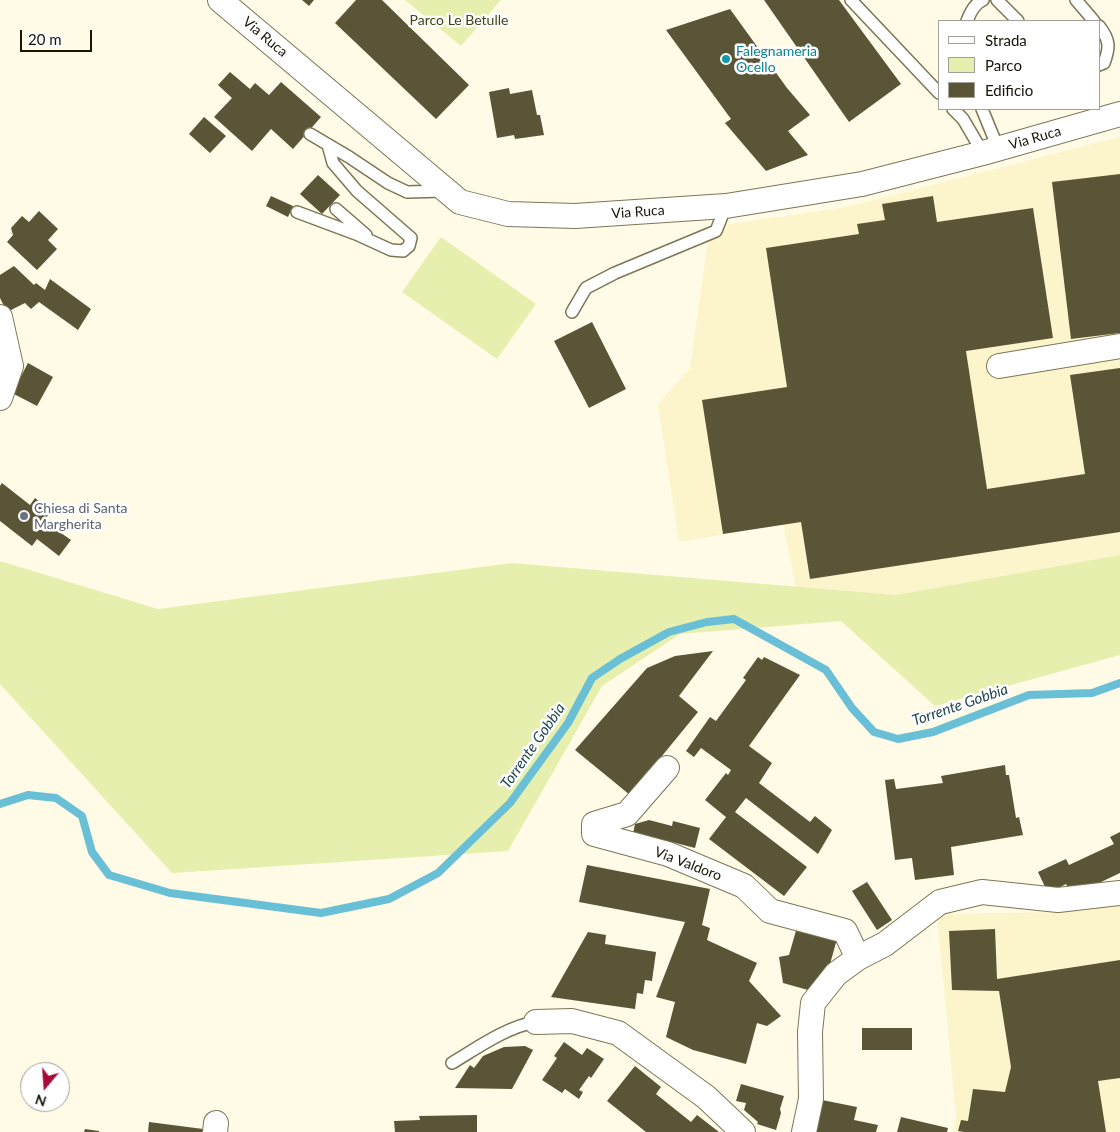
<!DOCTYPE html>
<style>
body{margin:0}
#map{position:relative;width:1120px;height:1132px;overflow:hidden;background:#fffbe6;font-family:Lato,sans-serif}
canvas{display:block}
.legend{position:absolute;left:938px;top:20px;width:162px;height:90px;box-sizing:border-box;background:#fff;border:1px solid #a2a19c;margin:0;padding:6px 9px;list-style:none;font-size:15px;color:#161307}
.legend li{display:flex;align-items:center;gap:10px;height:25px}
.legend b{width:25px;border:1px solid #a2a19c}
.north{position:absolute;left:20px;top:1062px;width:50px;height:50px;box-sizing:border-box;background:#fff;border:1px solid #a2a19c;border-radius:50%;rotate:198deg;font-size:14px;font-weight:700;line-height:20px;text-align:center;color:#161307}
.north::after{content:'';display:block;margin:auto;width:18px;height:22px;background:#a60b3a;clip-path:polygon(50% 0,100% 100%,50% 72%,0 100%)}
.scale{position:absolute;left:20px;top:30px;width:72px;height:22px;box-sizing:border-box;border:2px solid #161307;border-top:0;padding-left:6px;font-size:15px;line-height:18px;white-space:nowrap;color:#161307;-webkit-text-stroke:4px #fff;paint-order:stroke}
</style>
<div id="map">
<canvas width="1120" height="1132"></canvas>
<ul class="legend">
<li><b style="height:6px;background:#fff"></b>Strada</li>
<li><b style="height:14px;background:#e6efae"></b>Parco</li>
<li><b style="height:14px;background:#5b5537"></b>Edificio</li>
</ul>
<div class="north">N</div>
<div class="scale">20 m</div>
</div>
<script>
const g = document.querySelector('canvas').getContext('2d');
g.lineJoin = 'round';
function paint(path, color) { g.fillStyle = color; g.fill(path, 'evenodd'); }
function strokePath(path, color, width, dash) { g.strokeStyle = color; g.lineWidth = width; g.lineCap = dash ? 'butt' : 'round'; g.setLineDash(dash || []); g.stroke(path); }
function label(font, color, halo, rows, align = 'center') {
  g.font = font + ' Lato,sans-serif'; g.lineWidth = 5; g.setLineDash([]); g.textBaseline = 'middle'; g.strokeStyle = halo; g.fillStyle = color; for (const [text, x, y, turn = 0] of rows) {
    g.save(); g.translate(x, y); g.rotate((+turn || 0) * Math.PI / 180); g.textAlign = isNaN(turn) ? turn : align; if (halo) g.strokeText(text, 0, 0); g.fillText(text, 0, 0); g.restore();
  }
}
const built = new Path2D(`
 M 1120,137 L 1120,555 L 896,595 L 796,587 L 783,524 L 679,542 L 658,404 L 690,368 L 710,227 L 847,207 Z
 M 1120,904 L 1120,1132 L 953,1132 L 956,1116 L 937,914 L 1065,912 Z`);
const green = new Path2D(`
 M 405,0 L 501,0 L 461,46 Z
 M 441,237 L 536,304 L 497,359 L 402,292 Z
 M 1120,555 L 1120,655 L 935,706 L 841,621 L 680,634 L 602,686 L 508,851 L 172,873 L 0,684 L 0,561 L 158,609 L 512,563 L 896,595 Z`);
const stream = new Path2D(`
 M 0,804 L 28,795 L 56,798 L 82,816 L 92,852 L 109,875 L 170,893 L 321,913 L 389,899 L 438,873 L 510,803 L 568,723 L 592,678 L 620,659 L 669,632 L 707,622 L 734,619 L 826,670 L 852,708 L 874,732 L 898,739 L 933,732 L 1029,695 L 1092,693 L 1120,683`);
const building = new Path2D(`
 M 302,0 L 314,0 L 309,6 Z
 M 356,0 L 382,0 L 469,85 L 436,119 L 335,23 Z
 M 764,0 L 839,0 L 901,84 L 849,122 Z
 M 730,9 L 787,88 L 810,115 L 788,131 L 808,155 L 766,171 L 725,123 L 731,119 L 666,30 Z
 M 230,72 L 250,89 L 255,83 L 269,95 L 281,82 L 321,117 L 293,149 L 271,129 L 252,151 L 214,117 L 232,98 L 218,85 Z
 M 509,88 L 510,94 L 532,90 L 537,115 L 540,115 L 544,135 L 515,139 L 514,135 L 497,138 L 489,92 Z
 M 204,117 L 226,136 L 210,153 L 189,134 Z
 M 1120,174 L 1120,333 L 1071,339 L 1052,182 Z
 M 318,175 L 340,195 L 322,214 L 300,194 Z
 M 271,196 L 293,206 L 288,217 L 266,206 Z
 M 933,196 L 937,222 L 1033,208 L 1053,338 L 966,351 L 987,489 L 1085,474 L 1070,375 L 1120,368 L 1120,532 L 810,579 L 801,522 L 723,534 L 702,400 L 787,387 L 766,248 L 859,234 L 857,224 L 885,220 L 882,204 Z
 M 39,211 L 58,229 L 48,240 L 57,249 L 37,270 L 7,242 L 13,235 L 11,228 L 22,216 L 29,222 Z
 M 14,266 L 34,285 L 36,283 L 45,290 L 50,279 L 91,309 L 78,330 L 39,302 L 31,309 L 25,303 L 7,312 L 0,298 L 0,275 Z
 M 592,322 L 626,389 L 589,408 L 554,341 Z
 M 28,363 L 53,377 L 37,406 L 12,393 Z
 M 2,483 L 30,505 L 35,498 L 51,511 L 44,521 L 71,540 L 59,556 L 37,539 L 32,546 L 0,521 L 0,486 Z
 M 713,651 L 679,696 L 698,712 L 630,795 L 575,750 L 647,668 L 675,656 Z
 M 758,657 L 762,660 L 764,657 L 800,675 L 749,746 L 772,763 L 759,783 L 810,822 L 815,816 L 832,830 L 818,854 L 746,798 L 735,812 L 807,867 L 784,896 L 709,839 L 726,817 L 705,800 L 726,773 L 728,775 L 731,770 L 701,748 L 694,757 L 686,751 L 710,717 L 716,721 L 746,680 L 743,678 Z
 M 1005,765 L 1006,775 L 1009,775 L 1016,818 L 1019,817 L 1023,835 L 951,847 L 954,875 L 915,880 L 912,858 L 895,860 L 885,780 L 894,779 L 896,789 L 943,783 L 941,776 Z
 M 649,820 L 672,826 L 673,821 L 700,828 L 695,848 L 672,842 L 671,844 L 633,834 L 635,824 Z
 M 1120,832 L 1120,873 L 1080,892 L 1070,892 L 1066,884 L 1053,891 L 1046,889 L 1038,872 L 1066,859 L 1069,865 L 1114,844 L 1110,837 Z
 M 587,865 L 710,889 L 702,925 L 710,928 L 707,940 L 757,963 L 749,981 L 781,1016 L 767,1026 L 757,1023 L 746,1064 L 693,1050 L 666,1037 L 675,1002 L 656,997 L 685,922 L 579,902 Z
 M 867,882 L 892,920 L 877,930 L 852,891 Z
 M 797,927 L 837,939 L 830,964 L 808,990 L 783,983 L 779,957 L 789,955 Z
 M 995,929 L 997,979 L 1120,960 L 1120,1078 L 1098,1081 L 1106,1132 L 964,1132 L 958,1131 L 961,1120 L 968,1121 L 973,1089 L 1005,1092 L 1011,1067 L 999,991 L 952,990 L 949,931 Z
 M 588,932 L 606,935 L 605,944 L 656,952 L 652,981 L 645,980 L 643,994 L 637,993 L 635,1009 L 551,997 Z
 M 862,1028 L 912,1028 L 912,1050 L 862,1050 Z
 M 564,1042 L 582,1055 L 587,1048 L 604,1059 L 591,1078 L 589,1076 L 579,1090 L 583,1092 L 579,1099 L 565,1089 L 562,1093 L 542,1080 L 557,1058 L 554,1056 Z
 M 525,1046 L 533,1050 L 512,1089 L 455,1088 L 470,1065 L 474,1068 L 483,1056 L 504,1047 Z
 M 635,1066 L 661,1087 L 656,1094 L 691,1122 L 697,1115 L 719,1132 L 646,1132 L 607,1101 Z
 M 741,1084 L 784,1096 L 780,1109 L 781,1113 L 776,1130 L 757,1124 L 758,1122 L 744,1110 L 746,1103 L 736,1101 Z
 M 822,1100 L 857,1107 L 854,1120 L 878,1125 L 876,1132 L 816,1132 Z
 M 477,1115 L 477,1132 L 395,1132 L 394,1121 L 420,1120 L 419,1116 Z
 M 901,1117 L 948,1128 L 947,1132 L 897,1132 Z
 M 149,1122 L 203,1129 L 202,1132 L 148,1132 Z
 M 85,1129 L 99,1131 L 99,1132 L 84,1132 Z`);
const service = new Path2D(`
 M 851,0 L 939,93
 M 997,0 L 1018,21
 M 1076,0 L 1094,21
 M 967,21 C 970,13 975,3 983,0
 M 1099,26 C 1110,40 1110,47 1104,63 L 1099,65
 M 953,109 L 963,119 L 983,153
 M 982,109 L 998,148
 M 310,134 L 349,157 L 388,183 L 407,192 L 444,191
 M 336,209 L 366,235
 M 297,212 L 356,234 L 391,250 L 403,251 L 409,246 L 411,238 L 357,191 L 333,163 L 328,145
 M 572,312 L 586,288 L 615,273 L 716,231 L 726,206
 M 452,1063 C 477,1048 508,1026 536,1022`);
const minor = new Path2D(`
 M 220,0 L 460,202 L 508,214 L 575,216 L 726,206 L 862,184 L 983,153 L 1120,114
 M 0,317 L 11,366 L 0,398
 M 999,366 L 1120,346
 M 667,768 L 627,814 L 594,824 L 594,834 L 668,854 L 744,886 L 770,911 L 845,931 L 858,958
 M 536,1022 L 572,1021 L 618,1033 L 706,1097 L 743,1132
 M 215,1132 L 216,1123
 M 804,1132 L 811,1099 L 810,1032 L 813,1003 L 836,974 L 858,958 L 885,944 L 940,902 L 982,892 L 1058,900 L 1120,893`);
const markers = [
 [726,59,5,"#0f9aa8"],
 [24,516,5,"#6b7280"]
];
const parkNames = [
 ["Parco Le Betulle",459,20]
];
const streetNames = [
 ["Via Ruca",265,37,40],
 ["Via Ruca",1035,138,-16],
 ["Via Ruca",638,212,-4],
 ["Via Valdoro",688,864,21]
];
const cultureNames = [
 ["Falegnameria",736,51],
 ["Ocello",736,67]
];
const worshipNames = [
 ["Chiesa di Santa",34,508],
 ["Margherita",34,524]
];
const waterNames = [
 ["Torrente Gobbia",960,705,-19],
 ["Torrente Gobbia",533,746,-55]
];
paint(built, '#fcf4ca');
paint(green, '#e6efae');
strokePath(stream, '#69bfd6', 8);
paint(building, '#5b5537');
strokePath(service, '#7c7657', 14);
strokePath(minor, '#7c7657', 26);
strokePath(service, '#fff', 11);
strokePath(minor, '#fff', 24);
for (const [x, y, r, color] of markers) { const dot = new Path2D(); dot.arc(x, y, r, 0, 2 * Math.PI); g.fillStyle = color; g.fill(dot); strokePath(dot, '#fff', 2); }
label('14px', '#414614', '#fff', parkNames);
label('14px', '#161307', '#fff', streetNames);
label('14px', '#0d838f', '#fff', cultureNames, 'left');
label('14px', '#5b616d', '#fff', worshipNames, 'left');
label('italic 15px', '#214852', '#fff', waterNames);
</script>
